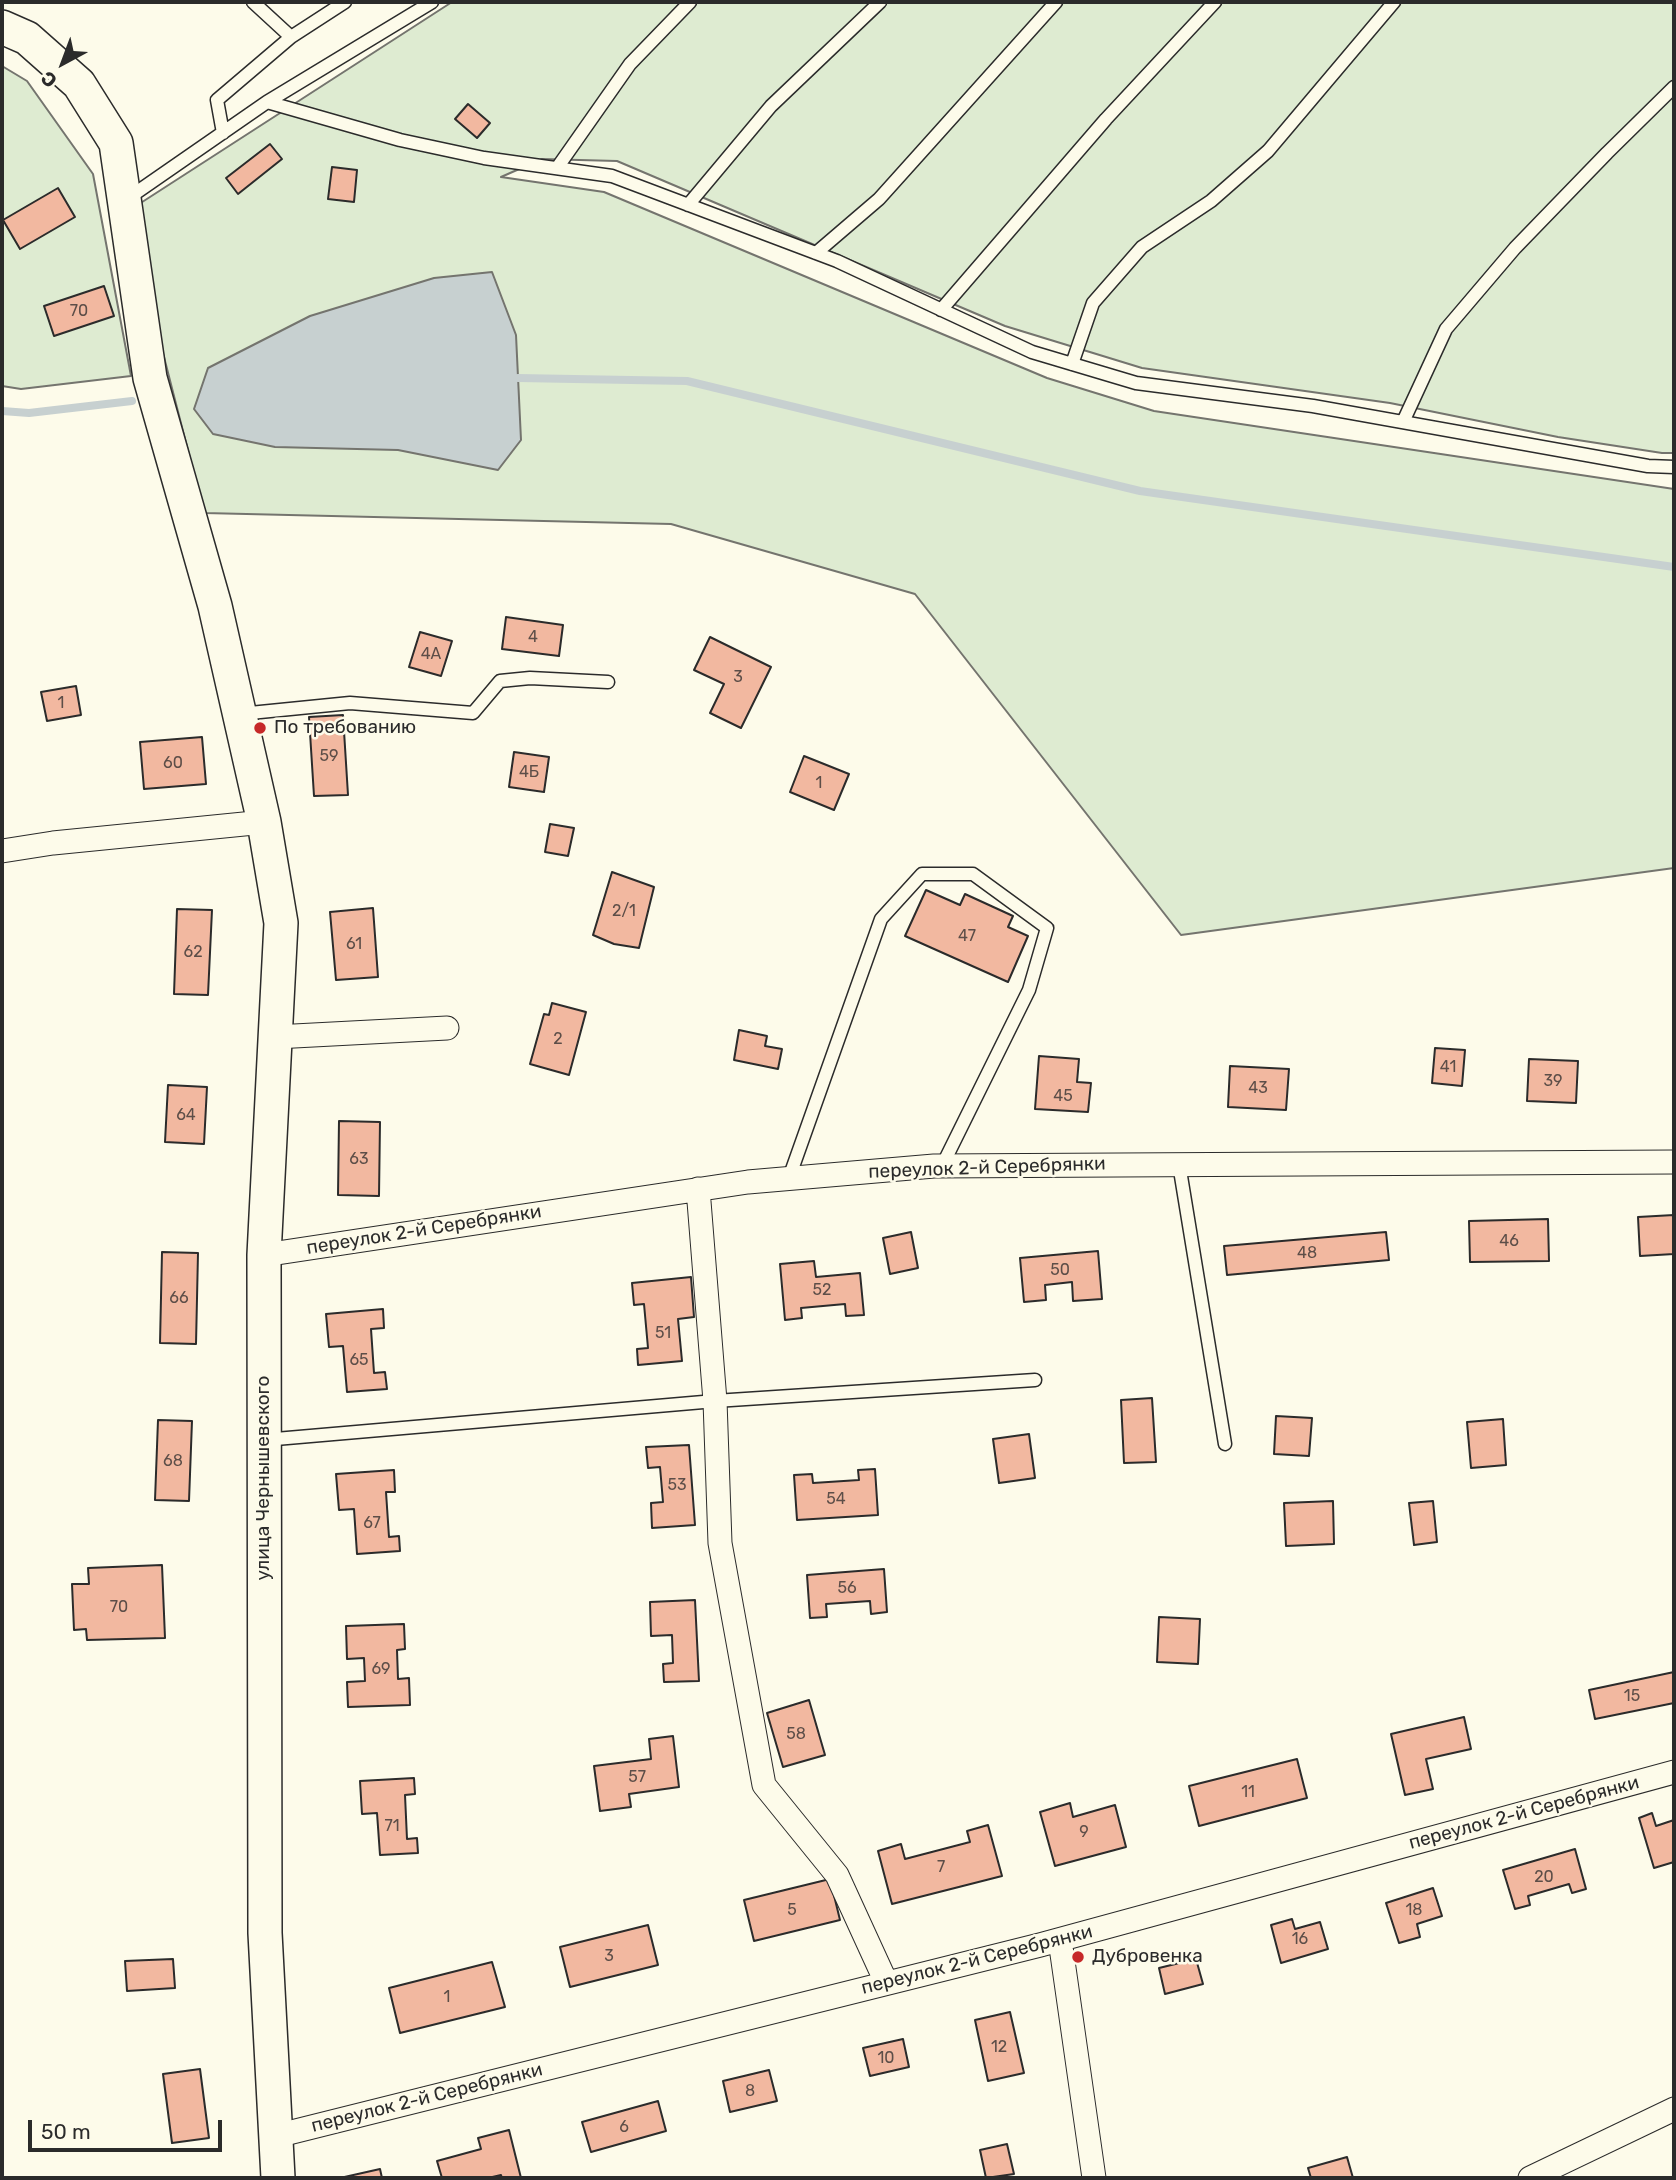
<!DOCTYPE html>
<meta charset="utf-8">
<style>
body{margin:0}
#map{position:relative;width:1676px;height:2180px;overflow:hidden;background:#fdfbea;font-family:Rubik,sans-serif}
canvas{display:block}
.frame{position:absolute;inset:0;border:4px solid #2b2b2b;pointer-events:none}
.north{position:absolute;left:28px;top:28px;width:70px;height:70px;-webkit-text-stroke:5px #fdfbea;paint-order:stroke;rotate:221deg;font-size:19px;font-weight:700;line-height:28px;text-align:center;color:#2b2b2b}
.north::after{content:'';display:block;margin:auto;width:24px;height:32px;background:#2b2b2b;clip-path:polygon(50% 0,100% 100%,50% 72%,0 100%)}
.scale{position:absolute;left:28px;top:2120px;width:194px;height:32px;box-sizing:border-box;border:4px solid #2b2b2b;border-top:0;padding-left:9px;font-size:21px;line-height:24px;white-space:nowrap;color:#2b2b2b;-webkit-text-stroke:5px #fdfbea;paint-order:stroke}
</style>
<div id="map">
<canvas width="1676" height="2180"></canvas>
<div class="frame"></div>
<div class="north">С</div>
<div class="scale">50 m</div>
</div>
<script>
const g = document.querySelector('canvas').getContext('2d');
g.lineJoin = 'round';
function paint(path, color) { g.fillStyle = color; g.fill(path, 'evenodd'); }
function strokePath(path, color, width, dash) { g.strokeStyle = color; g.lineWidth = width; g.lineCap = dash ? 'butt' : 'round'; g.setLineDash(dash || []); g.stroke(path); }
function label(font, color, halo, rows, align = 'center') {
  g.font = font + ' Rubik,sans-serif'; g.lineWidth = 5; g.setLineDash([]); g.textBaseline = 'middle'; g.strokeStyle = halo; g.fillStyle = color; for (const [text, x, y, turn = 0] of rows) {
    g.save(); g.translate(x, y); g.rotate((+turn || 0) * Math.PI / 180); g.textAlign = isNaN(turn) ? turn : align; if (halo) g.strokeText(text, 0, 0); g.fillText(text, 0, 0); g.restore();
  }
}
const green = new Path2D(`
 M 452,2 L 1674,2 L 1674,453 L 1662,453 L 1558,437 L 1390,403 L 1142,368 L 1005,326 L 617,161 L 542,159 L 501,177 L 604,192 L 1047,378 L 1154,411 L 1674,489 L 1674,868 L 1181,935 L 915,594 L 671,524 L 204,513 L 155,322 L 136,206 Z
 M 2,66 L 27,81 L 93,174 L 131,376 L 21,389 L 2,386 Z`);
const water = new Path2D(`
 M 492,272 L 516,335 L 521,440 L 498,470 L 398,450 L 275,447 L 213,434 L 194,409 L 208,368 L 310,316 L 434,278 Z`);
const stream = new Path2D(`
 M 518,378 L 687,381 L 1140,491 L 1674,567
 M 2,411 L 29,413 L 132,401`);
const building = new Path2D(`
 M 468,104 L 490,123 L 477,138 L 455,119 Z
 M 270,144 L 282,159 L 238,194 L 226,178 Z
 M 332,167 L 357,170 L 354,202 L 328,199 Z
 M 58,188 L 75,217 L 20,249 L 3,220 Z
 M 104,286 L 114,316 L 54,336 L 44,306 Z
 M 506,617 L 563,625 L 559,656 L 502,649 Z
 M 420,632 L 452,641 L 441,676 L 409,667 Z
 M 710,637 L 771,667 L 741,728 L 710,713 L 724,684 L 694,670 Z
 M 76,686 L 81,715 L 47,721 L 41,692 Z
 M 343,715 L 348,795 L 314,796 L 309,717 Z
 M 202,737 L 206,784 L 144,789 L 140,742 Z
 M 514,752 L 549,757 L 544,792 L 509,787 Z
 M 804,756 L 849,774 L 834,810 L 790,792 Z
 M 550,824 L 574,828 L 568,856 L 545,852 Z
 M 612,872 L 654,887 L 639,948 L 614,944 L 593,935 Z
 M 926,890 L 960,905 L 965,894 L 1013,916 L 1008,927 L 1028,936 L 1008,982 L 905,936 Z
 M 373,908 L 378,977 L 336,980 L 330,912 Z
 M 177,909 L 212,910 L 208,995 L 174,994 Z
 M 552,1003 L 586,1012 L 569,1075 L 530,1064 L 544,1014 L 549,1015 Z
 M 739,1030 L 767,1036 L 765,1046 L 782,1049 L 778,1069 L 734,1060 Z
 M 1435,1048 L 1465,1050 L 1462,1086 L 1432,1083 Z
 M 1039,1056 L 1079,1059 L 1077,1082 L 1091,1083 L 1088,1112 L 1035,1109 Z
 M 1529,1059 L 1578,1061 L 1576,1103 L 1527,1101 Z
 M 1230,1066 L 1289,1069 L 1286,1110 L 1228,1107 Z
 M 168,1085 L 207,1087 L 204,1144 L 165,1142 Z
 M 339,1121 L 380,1122 L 379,1196 L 338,1195 Z
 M 1674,1215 L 1674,1254 L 1640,1256 L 1638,1217 Z
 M 1548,1219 L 1549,1261 L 1470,1262 L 1469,1221 Z
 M 911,1232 L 918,1268 L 890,1274 L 883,1238 Z
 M 1386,1232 L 1389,1260 L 1227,1275 L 1224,1246 Z
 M 1098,1251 L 1102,1299 L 1073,1301 L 1072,1282 L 1045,1285 L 1046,1300 L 1024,1302 L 1020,1258 Z
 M 162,1252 L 198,1253 L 196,1344 L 160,1343 Z
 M 814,1261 L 816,1277 L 860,1273 L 864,1315 L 846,1316 L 845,1304 L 801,1308 L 802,1318 L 785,1320 L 780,1264 Z
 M 691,1277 L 694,1317 L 678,1319 L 682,1361 L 638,1365 L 637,1349 L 648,1348 L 644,1304 L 634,1305 L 632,1283 Z
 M 383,1309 L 384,1328 L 371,1329 L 374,1373 L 385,1372 L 387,1389 L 347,1392 L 343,1346 L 329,1347 L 326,1314 Z
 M 1152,1398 L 1156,1462 L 1124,1463 L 1121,1400 Z
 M 1276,1416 L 1312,1418 L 1309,1456 L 1274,1454 Z
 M 1503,1419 L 1506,1465 L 1471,1468 L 1467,1422 Z
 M 158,1420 L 192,1421 L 189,1501 L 155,1500 Z
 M 1029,1434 L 1035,1478 L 999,1483 L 993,1439 Z
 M 689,1445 L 695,1525 L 652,1528 L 651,1503 L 663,1502 L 660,1467 L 648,1468 L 646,1447 Z
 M 875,1469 L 878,1515 L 797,1520 L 794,1475 L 812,1474 L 813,1483 L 859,1480 L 858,1470 Z
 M 394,1470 L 395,1492 L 386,1492 L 389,1537 L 399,1536 L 400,1551 L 357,1554 L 354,1509 L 339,1510 L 336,1474 Z
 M 1333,1501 L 1334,1544 L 1286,1546 L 1284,1503 Z
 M 1433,1501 L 1437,1542 L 1414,1545 L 1409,1503 Z
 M 162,1565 L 165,1638 L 87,1640 L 86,1629 L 74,1630 L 72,1584 L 89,1584 L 88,1568 Z
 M 884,1569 L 887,1612 L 871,1614 L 870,1601 L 826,1604 L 827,1617 L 810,1618 L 807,1575 Z
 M 695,1600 L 699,1681 L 664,1682 L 663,1664 L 673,1663 L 672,1635 L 651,1636 L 650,1602 Z
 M 1159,1617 L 1200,1619 L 1198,1664 L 1157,1662 Z
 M 404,1624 L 405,1649 L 397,1650 L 398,1679 L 409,1678 L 410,1705 L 348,1707 L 347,1682 L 365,1681 L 364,1658 L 347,1659 L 346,1626 Z
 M 1674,1672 L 1674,1703 L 1595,1719 L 1589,1690 Z
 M 809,1700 L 825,1755 L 783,1767 L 767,1713 Z
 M 1464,1717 L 1471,1749 L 1426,1759 L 1433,1789 L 1405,1795 L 1391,1734 Z
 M 673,1736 L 679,1787 L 629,1794 L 631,1807 L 600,1811 L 594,1766 L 651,1759 L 649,1739 Z
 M 1297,1759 L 1307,1798 L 1199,1826 L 1189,1786 Z
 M 414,1778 L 415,1794 L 405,1795 L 407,1839 L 417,1838 L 418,1853 L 380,1855 L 377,1813 L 362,1814 L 360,1781 Z
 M 1070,1803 L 1073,1817 L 1115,1805 L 1126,1847 L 1055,1866 L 1040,1812 Z
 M 1652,1813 L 1656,1826 L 1674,1820 L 1674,1862 L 1654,1868 L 1639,1818 Z
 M 988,1825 L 1002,1876 L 892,1904 L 878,1851 L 901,1844 L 905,1859 L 970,1842 L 967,1831 Z
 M 1575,1849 L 1586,1889 L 1572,1893 L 1569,1884 L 1528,1896 L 1530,1905 L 1515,1909 L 1503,1870 Z
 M 830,1879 L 840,1920 L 754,1941 L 744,1900 Z
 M 1433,1888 L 1442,1916 L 1417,1924 L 1420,1937 L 1399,1943 L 1386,1903 Z
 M 1292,1919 L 1295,1929 L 1320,1922 L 1328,1949 L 1281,1963 L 1271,1925 Z
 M 648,1925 L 658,1965 L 570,1987 L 560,1947 Z
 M 173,1959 L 175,1988 L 127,1991 L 125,1961 Z
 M 1196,1959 L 1203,1984 L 1165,1994 L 1159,1968 Z
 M 492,1962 L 505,2007 L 400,2033 L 389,1988 Z
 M 1010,2012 L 1024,2073 L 988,2081 L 975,2020 Z
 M 903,2039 L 909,2067 L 870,2076 L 863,2048 Z
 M 200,2069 L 209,2138 L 172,2143 L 163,2074 Z
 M 769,2070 L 777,2101 L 730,2112 L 723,2081 Z
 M 658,2101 L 666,2131 L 591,2152 L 582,2122 Z
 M 509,2130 L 521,2178 L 502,2178 L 501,2175 L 488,2178 L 442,2178 L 437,2161 L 481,2149 L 478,2138 Z
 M 1007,2144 L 1014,2174 L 986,2178 L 980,2150 Z
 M 1347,2157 L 1353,2178 L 1311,2178 L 1308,2168 Z
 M 380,2169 L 382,2178 L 340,2178 Z`);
const lane = new Path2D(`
 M 253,2 L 291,37
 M 267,102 L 432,2
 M 223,133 L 217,100 L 291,37 L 345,2
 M 557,168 L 630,64 L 690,2
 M 127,199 L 267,102 L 400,140 L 484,158 L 612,176 L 837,261 L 1032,352 L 1136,383 L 1313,406 L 1648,466 L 1674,467
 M 688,205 L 771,106 L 880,2
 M 816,253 L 879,199 L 1056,2
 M 941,310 L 1106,119 L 1215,2
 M 1072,364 L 1093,303 L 1142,247 L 1211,201 L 1268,151 L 1394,2
 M 1403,422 L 1446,329 L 1515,248 L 1607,153 L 1674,87
 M 240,714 L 350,703 L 473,713 L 500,681 L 530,678 L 608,682
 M 1179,1164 L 1225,1444
 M 789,1178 L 881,919 L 922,874 L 973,874 L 1047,928 L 1029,990 L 942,1166
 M 264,1440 L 715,1401 L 1035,1380`);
const street = new Path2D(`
 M 2,851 L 53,843 L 264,822
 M 275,1037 L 447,1028
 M 698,1189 L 715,1401 L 720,1543 L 764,1785 L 837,1875 L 886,1982
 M 264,1255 L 748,1182 L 934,1166 L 1674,1162
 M 1060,1940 L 1094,2178
 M 276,2136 L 1040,1945 L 1674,1772
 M 1530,2178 L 1674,2109`);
const secondary = new Path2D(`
 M 2,27 L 27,38 L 79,84 L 116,143 L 150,378 L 215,606 L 264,822 L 281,923 L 264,1255 L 265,1933 L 278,2178`);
const markers = [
 [260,728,7,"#c62828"],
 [1078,1957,7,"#c62828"]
];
const numberNames = [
 ["70",79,311],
 ["4",533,637],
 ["4А",431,654],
 ["3",738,677],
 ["1",61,703],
 ["59",329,756],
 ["60",173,763],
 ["4Б",529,772],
 ["1",819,783],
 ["2/1",624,911],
 ["47",967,936],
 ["61",354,944],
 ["62",193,952],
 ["2",558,1039],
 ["41",1448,1067],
 ["39",1553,1081],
 ["43",1258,1088],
 ["45",1063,1096],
 ["64",186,1115],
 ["63",359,1159],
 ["46",1509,1241],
 ["48",1307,1253],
 ["50",1060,1270],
 ["52",822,1290],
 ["66",179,1298],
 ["51",663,1333],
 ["65",359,1360],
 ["68",173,1461],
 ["53",677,1485],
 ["54",836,1499],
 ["67",372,1523],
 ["56",847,1588],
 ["70",119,1607],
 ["69",381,1669],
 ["15",1632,1696],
 ["58",796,1734],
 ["57",637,1777],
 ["11",1248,1792],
 ["71",392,1826],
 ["9",1084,1832],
 ["7",941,1867],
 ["20",1544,1877],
 ["5",792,1910],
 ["18",1414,1910],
 ["16",1300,1939],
 ["3",609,1956],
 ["1",447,1997],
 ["12",999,2047],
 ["10",886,2058],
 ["8",750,2091],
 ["6",624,2127]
];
const poiNames = [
 ["По требованию",274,728],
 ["Дубровенка",1092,1957]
];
const streetNames = [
 ["переулок 2-й Серебрянки",987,1168,-2],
 ["переулок 2-й Серебрянки",424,1230,-9],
 ["улица Чернышевского",264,1478,-90],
 ["переулок 2-й Серебрянки",1524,1813,-15],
 ["переулок 2-й Серебрянки",977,1960,-14],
 ["переулок 2-й Серебрянки",427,2098,-14]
];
paint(green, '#deebd1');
strokePath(green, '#74746e', 2);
paint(water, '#c7d0d0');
strokePath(water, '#74746e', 2);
strokePath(stream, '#c7d0d0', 8);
paint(building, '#f2b8a0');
strokePath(building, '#2b2b2b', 2);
strokePath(lane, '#2b2b2b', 15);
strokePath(street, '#2b2b2b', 25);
strokePath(secondary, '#2b2b2b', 36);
strokePath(lane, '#fdfbea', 12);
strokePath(street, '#fdfbea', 23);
strokePath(secondary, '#fdfbea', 33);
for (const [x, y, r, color] of markers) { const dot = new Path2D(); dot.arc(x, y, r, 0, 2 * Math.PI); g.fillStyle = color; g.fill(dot); strokePath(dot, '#fdfbea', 2.5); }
label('16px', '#5d4e48', null, numberNames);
label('19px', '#2b2b2b', '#fdfbea', poiNames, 'left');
label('19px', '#2b2b2b', '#fdfbea', streetNames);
</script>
